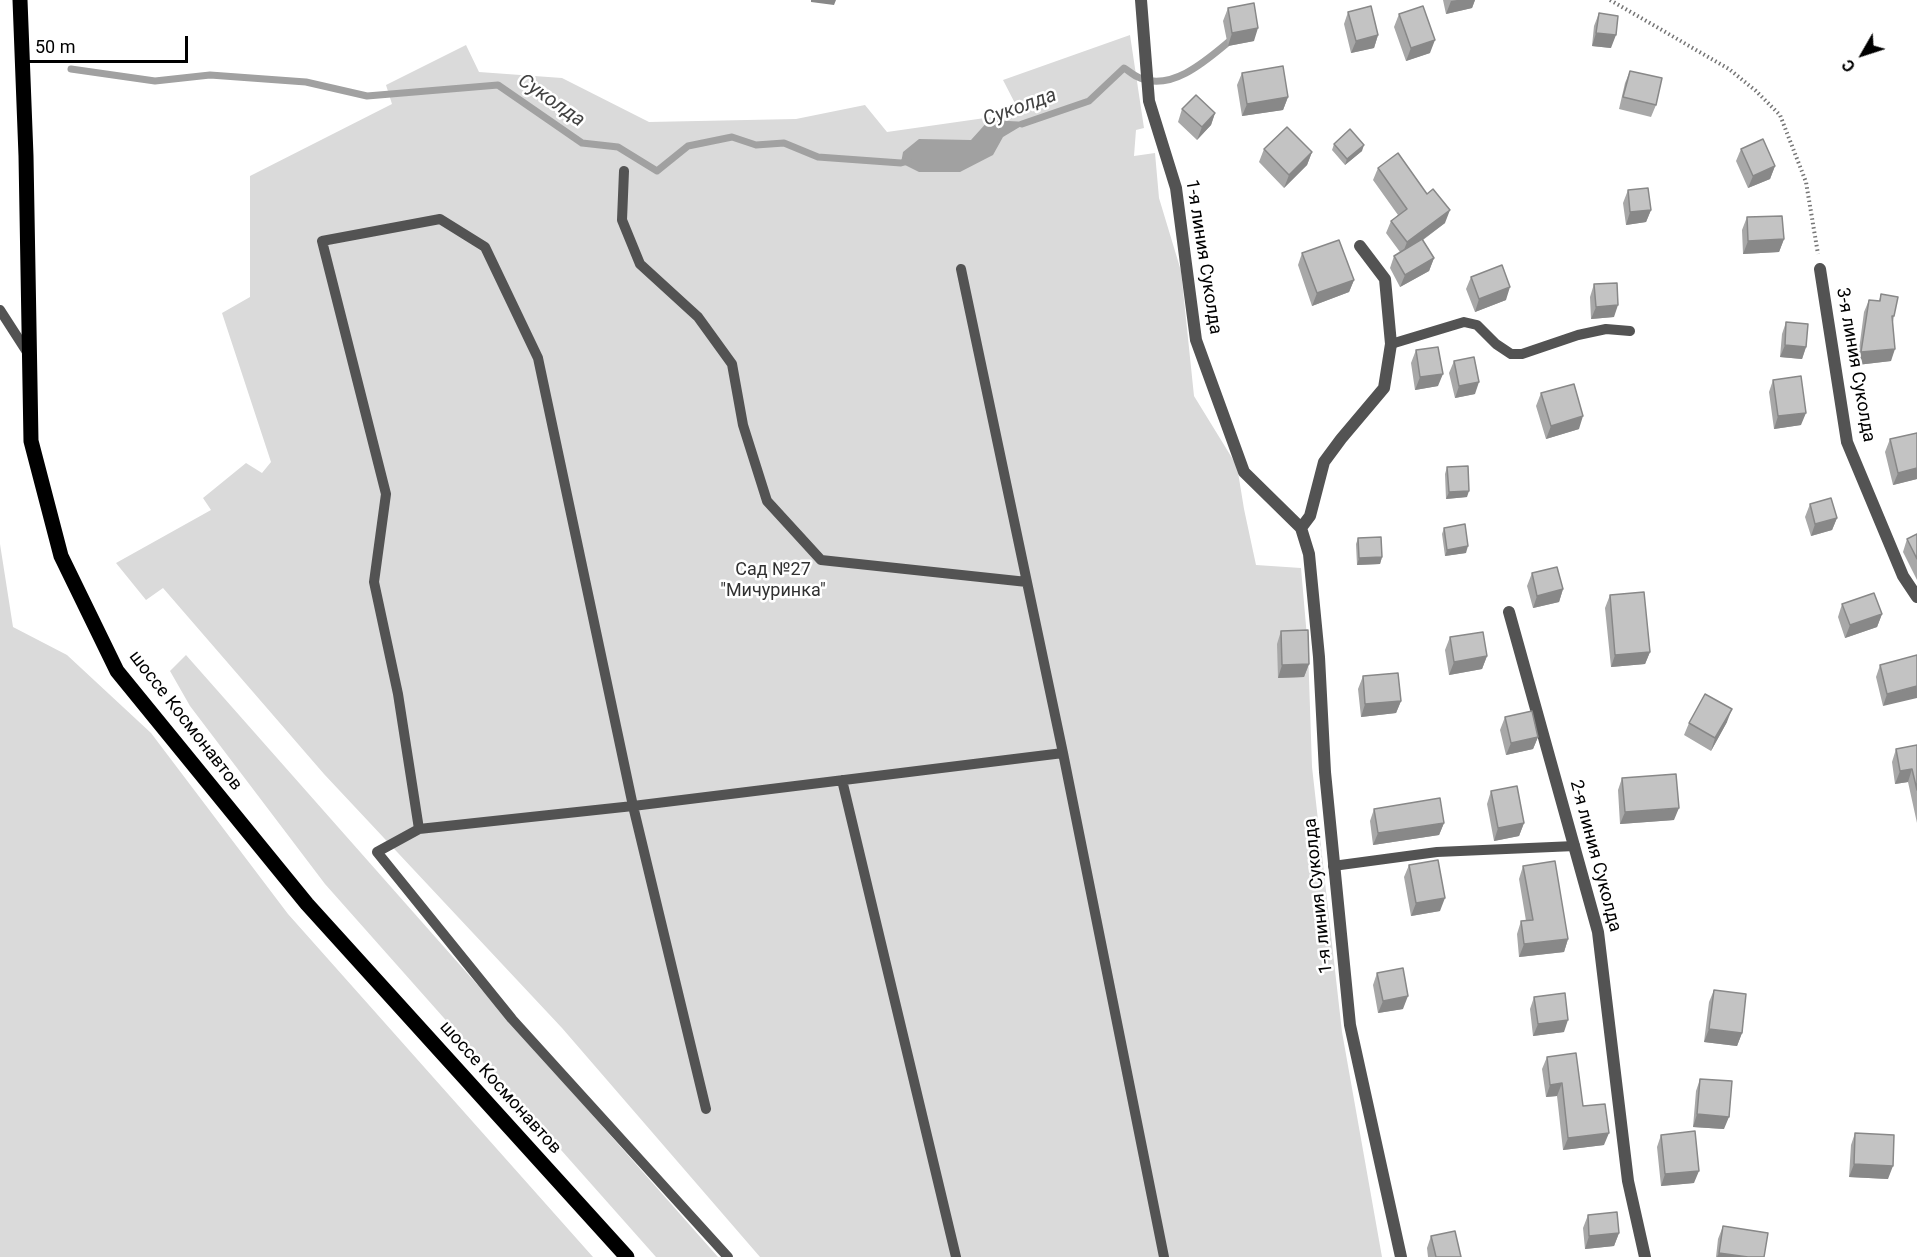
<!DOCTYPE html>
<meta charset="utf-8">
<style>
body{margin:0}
#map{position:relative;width:1917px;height:1257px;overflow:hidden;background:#fff;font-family:Roboto,sans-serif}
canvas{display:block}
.north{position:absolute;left:1833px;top:24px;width:60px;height:60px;-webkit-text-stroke:4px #fff;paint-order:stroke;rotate:231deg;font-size:16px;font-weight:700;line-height:24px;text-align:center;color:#000}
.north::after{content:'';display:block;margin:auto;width:21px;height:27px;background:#000;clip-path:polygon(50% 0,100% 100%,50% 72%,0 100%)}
.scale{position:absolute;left:24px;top:36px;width:164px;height:27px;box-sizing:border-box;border:3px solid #000;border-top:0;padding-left:8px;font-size:18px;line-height:21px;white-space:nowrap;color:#000;-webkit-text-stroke:4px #fff;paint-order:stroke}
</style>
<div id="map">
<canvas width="1917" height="1257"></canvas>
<div class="north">С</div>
<div class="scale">50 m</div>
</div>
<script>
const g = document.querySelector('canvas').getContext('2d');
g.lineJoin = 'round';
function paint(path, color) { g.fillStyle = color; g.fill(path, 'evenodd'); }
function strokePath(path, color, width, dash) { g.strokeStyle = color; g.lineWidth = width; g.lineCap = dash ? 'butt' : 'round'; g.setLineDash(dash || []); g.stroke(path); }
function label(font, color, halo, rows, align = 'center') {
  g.font = font + ' Roboto,sans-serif'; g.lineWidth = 5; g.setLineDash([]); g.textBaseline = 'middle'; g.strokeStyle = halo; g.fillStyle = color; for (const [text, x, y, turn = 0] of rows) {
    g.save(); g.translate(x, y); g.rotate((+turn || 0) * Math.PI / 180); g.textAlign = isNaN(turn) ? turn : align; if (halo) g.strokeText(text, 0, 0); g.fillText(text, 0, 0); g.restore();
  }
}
const green = new Path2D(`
 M 1130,35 L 1144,128 L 1136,130 L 1134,156 L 1155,153 L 1159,198 L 1181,271 L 1194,396 L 1237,466 L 1244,509 L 1256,565 L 1301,568 L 1308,649 L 1312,767 L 1342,1032 L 1382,1257 L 760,1257 L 562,1028 L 324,774 L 163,588 L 146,600 L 116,563 L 211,510 L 203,498 L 246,463 L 262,473 L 271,462 L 222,313 L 250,297 L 250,176 L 392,104 L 386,85 L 466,45 L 479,72 L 562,78 L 649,122 L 796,119 L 865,105 L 887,132 L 1020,113 L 1003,80 Z
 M 0,544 L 13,627 L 67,655 L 151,733 L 288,914 L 593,1257 L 0,1257 Z
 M 186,655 L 718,1257 L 656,1257 L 325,884 L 190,706 L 170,671 Z`);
const water = new Path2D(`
 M 989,120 L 1028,122 L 1003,137 L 993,155 L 960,172 L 919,172 L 901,163 L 903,152 L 919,139 L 971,140 Z`);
const stream = new Path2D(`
 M 71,69 L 155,81 L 210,75 L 306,82 L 367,96 L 498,85 L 582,143 L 618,147 L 657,171 L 688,146 L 732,137 L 756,145 L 784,143 L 818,157 L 901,163 L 908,161
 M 1022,124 L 1089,101 L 1124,68 C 1129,71 1134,76 1140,78 C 1173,92 1209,58 1232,39`);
const path = new Path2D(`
 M 1610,0 L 1729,69 L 1756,91 L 1780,115 L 1806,182 L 1818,254`);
const lane = new Path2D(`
 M 624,171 L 622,220 L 640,264 L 698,317 L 732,364 L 743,425 L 767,501 L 821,560 L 1027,582
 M 961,269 L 1063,753 L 1164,1257
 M 0,310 L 29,355
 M 1391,344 L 1464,322 L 1477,325 L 1496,344 L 1511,354 L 1522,354 L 1578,335 L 1606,329 L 1630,331
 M 842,780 L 956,1257
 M 419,829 L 398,694 L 374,582 L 386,494 L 322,241 L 440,219 L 485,247 L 538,358 L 633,806 L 706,1109
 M 1333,866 L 1437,852 L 1575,846
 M 728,1257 L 512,1019 L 377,852 L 419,829 L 633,806 L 1063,753`);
const street = new Path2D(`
 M 1141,0 L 1149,101 L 1176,188 L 1196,340 L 1244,472 L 1301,528 L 1309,554 L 1319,657 L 1325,772 L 1350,1025 L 1401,1257
 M 1820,269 L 1847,442 L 1903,576 L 1917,597
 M 1301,528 L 1310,516 L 1324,462 L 1341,439 L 1384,388 L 1391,344 L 1385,279 L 1360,246
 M 1509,612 L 1598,932 L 1628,1181 L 1645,1257`);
const primary = new Path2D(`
 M 20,0 L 26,156 L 31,441 L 61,556 L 117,671 L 307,904 L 627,1257`);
const wall = new Path2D(`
 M 1443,0 L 1475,0 L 1472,8 L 1446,14 Z
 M 1228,8 L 1254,41 L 1228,46 L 1223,21 Z
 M 1348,12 L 1378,35 L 1374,48 L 1351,53 L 1344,24 Z
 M 1599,13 L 1611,48 L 1592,46 L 1594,26 Z
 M 1399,14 L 1430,53 L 1406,61 L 1394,27 Z
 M 1630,71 L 1656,105 L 1651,117 L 1619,109 L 1625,83 Z
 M 1242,73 L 1288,97 L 1283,110 L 1242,116 L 1237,85 Z
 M 1182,109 L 1215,113 L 1211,125 L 1197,140 L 1178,122 Z
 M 1334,144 L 1362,151 L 1345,165 L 1332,150 Z
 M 1264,149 L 1312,152 L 1307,165 L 1284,188 L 1259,162 Z
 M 1741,149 L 1775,166 L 1770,179 L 1748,188 L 1736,161 Z
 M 1378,168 L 1427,194 L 1445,223 L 1423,240 L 1434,258 L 1429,271 L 1400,287 L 1390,268 L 1394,256 L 1400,252 L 1386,233 L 1391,221 L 1398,215 L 1373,180 Z
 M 1628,190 L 1651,210 L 1646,222 L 1626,225 L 1623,203 Z
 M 1747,217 L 1784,239 L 1779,252 L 1743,254 L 1742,230 Z
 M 1302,253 L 1354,280 L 1349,292 L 1312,306 L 1298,265 Z
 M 1471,277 L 1506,300 L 1475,312 L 1466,289 Z
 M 1594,284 L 1614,317 L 1591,319 L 1590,297 Z
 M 1881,294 L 1894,316 L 1893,322 L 1891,361 L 1857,365 L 1864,312 L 1869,300 L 1879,301 Z
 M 1786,322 L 1806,347 L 1802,359 L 1780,357 L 1782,334 Z
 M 1416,350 L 1438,386 L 1415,390 L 1411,363 Z
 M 1454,361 L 1475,394 L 1455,398 L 1449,373 Z
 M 1773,380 L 1801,425 L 1774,429 L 1769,392 Z
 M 1541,393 L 1579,429 L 1546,439 L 1536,406 Z
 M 1917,433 L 1917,479 L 1893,485 L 1885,452 L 1890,439 Z
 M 1447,467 L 1467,497 L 1446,499 L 1445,474 Z
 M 1810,504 L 1837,518 L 1832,530 L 1811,536 L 1805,517 Z
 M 1444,528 L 1466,553 L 1445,556 L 1442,534 Z
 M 1917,534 L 1917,580 L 1903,552 L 1907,539 Z
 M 1358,538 L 1382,557 L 1380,564 L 1357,565 L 1356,544 Z
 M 1532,573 L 1563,589 L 1559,602 L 1533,608 L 1527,586 Z
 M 1610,595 L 1650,652 L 1645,664 L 1611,667 L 1605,608 Z
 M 1842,604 L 1882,614 L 1877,627 L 1845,638 L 1838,617 Z
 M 1281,631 L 1309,664 L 1304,677 L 1278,678 L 1277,644 Z
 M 1450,637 L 1487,656 L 1482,669 L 1449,675 L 1445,650 Z
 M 1917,655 L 1883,706 L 1876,677 L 1880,665 Z
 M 1363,676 L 1401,701 L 1396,713 L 1361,717 L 1358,689 Z
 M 1505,717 L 1538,737 L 1533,749 L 1506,755 L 1500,730 Z
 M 1727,722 L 1711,751 L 1684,735 L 1689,723 Z
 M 1917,745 L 1917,823 L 1908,782 L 1895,784 L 1892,762 L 1896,749 Z
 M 1622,778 L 1674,820 L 1620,824 L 1618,790 Z
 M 1491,791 L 1524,823 L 1519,836 L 1494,841 L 1487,804 Z
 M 1374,809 L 1444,823 L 1439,835 L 1373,845 L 1370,821 Z
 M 1409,865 L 1440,911 L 1411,916 L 1404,877 Z
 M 1523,866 L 1568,939 L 1564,952 L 1519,957 L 1517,934 L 1521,921 L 1526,921 L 1519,879 Z
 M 1377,973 L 1403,1009 L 1378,1013 L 1373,985 Z
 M 1714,990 L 1742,1033 L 1737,1046 L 1704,1042 L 1709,1002 Z
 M 1534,997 L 1564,1032 L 1533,1036 L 1530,1009 Z
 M 1547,1057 L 1583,1106 L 1604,1145 L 1563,1150 L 1557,1096 L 1546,1097 L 1542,1069 Z
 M 1700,1079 L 1724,1129 L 1693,1127 L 1696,1091 Z
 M 1855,1133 L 1888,1179 L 1849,1177 L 1851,1145 Z
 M 1661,1135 L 1694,1183 L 1661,1186 L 1657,1147 Z
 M 1588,1215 L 1619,1233 L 1614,1246 L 1585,1249 L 1583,1228 Z
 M 1723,1226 L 1764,1257 L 1716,1257 L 1718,1239 Z
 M 1431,1236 L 1461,1257 L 1428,1257 L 1427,1248 Z`);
const shadedWall = new Path2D(`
 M 811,0 L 836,0 L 834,5 L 811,2 Z
 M 1457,0 L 1475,0 L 1472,8 L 1446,14 L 1451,1 Z
 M 1258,28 L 1254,41 L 1228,46 L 1232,33 Z
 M 1596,33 L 1616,35 L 1611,48 L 1592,46 Z
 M 1378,35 L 1374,48 L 1351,53 L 1356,41 Z
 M 1435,40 L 1430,53 L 1406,61 L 1411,48 Z
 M 1288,97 L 1283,110 L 1242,116 L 1247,104 Z
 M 1215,113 L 1211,125 L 1197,140 L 1202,127 Z
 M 1364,145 L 1362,151 L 1345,165 L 1347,159 Z
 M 1312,152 L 1307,165 L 1284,188 L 1289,175 Z
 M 1775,166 L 1770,179 L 1748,188 L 1753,176 Z
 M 1450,210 L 1445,223 L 1402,255 L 1407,242 Z
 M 1651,210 L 1646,222 L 1626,225 L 1630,212 Z
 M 1784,239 L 1779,252 L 1743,254 L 1748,241 Z
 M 1434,258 L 1429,271 L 1400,287 L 1405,275 Z
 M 1354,280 L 1349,292 L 1312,306 L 1317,293 Z
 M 1510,287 L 1506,300 L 1475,312 L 1479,299 Z
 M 1618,305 L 1614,317 L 1591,319 L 1596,307 Z
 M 1785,345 L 1806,347 L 1802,359 L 1780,357 Z
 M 1895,349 L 1891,361 L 1857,365 L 1861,352 Z
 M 1443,374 L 1438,386 L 1415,390 L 1420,377 Z
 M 1479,382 L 1475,394 L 1455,398 L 1459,386 Z
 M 1806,413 L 1801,425 L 1774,429 L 1778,416 Z
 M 1583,416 L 1579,429 L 1546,439 L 1551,426 Z
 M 1917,468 L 1917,479 L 1893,485 L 1898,473 Z
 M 1469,491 L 1467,497 L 1446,499 L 1449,492 Z
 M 1837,518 L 1832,530 L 1811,536 L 1815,524 Z
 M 1468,546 L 1466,553 L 1445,556 L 1447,550 Z
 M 1382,557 L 1380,564 L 1357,565 L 1359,558 Z
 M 1563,589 L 1559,602 L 1533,608 L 1537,596 Z
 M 1882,614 L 1877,627 L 1845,638 L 1850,625 Z
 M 1650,652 L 1645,664 L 1611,667 L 1615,655 Z
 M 1487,656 L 1482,669 L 1449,675 L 1454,662 Z
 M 1309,664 L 1304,677 L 1278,678 L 1282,665 Z
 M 1917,686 L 1917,698 L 1883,706 L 1887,694 Z
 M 1401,701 L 1396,713 L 1361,717 L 1365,704 Z
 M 1732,709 L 1727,722 L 1711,751 L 1715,738 Z
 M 1538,737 L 1533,749 L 1506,755 L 1511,743 Z
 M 1912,769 L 1908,782 L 1895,784 L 1900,771 Z
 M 1679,808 L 1674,820 L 1620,824 L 1625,812 Z
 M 1444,823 L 1439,835 L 1373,845 L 1378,833 Z
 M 1524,823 L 1519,836 L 1494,841 L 1498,828 Z
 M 1445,898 L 1440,911 L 1411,916 L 1416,903 Z
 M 1568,939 L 1564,952 L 1519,957 L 1524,944 Z
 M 1408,996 L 1403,1009 L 1378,1013 L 1383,1001 Z
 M 1568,1020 L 1564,1032 L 1533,1036 L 1538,1024 Z
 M 1709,1029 L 1742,1033 L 1737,1046 L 1704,1042 Z
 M 1562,1083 L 1557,1096 L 1546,1097 L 1550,1085 Z
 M 1697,1114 L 1729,1117 L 1724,1129 L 1693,1127 Z
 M 1609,1133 L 1604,1145 L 1563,1150 L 1568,1138 Z
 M 1854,1164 L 1893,1166 L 1888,1179 L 1849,1177 Z
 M 1699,1171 L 1694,1183 L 1661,1186 L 1665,1174 Z
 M 1619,1233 L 1614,1246 L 1585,1249 L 1589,1236 Z
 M 1719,1253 L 1748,1257 L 1717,1257 Z`);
const building = new Path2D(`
 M 1254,3 L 1258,28 L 1232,33 L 1228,8 Z
 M 1371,6 L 1378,35 L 1356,41 L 1348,12 Z
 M 1423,6 L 1435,40 L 1411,48 L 1399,14 Z
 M 1599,13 L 1618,16 L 1616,35 L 1596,33 Z
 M 1283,66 L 1288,97 L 1247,104 L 1242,73 Z
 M 1630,71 L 1662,78 L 1656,105 L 1623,97 Z
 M 1196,95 L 1215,113 L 1202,127 L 1182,109 Z
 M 1287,127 L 1312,152 L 1289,175 L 1264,149 Z
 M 1350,129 L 1364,145 L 1347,159 L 1334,144 Z
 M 1763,139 L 1775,166 L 1753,176 L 1741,149 Z
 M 1398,153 L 1427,194 L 1433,189 L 1450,210 L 1407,242 L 1391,221 L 1407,209 L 1378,168 Z
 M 1648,188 L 1651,210 L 1630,212 L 1628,190 Z
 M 1782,216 L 1784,239 L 1748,241 L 1747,217 Z
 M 1422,239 L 1434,258 L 1405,275 L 1394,256 Z
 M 1339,240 L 1354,280 L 1317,293 L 1302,253 Z
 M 1502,265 L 1510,287 L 1479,299 L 1471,277 Z
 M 1617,283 L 1618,305 L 1596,307 L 1594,284 Z
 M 1881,294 L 1898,297 L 1894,316 L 1892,316 L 1895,349 L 1861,352 L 1869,300 L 1880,301 Z
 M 1786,322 L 1808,324 L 1806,347 L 1785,345 Z
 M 1438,347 L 1443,374 L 1420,377 L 1416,350 Z
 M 1474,357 L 1479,382 L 1459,386 L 1454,361 Z
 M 1801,376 L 1806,413 L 1778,416 L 1773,380 Z
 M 1574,384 L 1583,416 L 1551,426 L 1541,393 Z
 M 1917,433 L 1917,468 L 1898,473 L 1890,439 Z
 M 1468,466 L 1469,491 L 1449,492 L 1447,467 Z
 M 1831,498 L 1837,518 L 1815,524 L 1810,504 Z
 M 1465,524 L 1468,546 L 1447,550 L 1444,528 Z
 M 1917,534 L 1917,559 L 1907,539 Z
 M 1381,537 L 1382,557 L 1359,558 L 1358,538 Z
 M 1557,567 L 1563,589 L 1537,596 L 1532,573 Z
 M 1644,592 L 1650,652 L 1615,655 L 1610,595 Z
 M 1874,593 L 1882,614 L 1850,625 L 1842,604 Z
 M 1308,630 L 1309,664 L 1282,665 L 1281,631 Z
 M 1483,632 L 1487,656 L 1454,662 L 1450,637 Z
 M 1917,655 L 1917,686 L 1887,694 L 1880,665 Z
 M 1398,673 L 1401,701 L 1365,704 L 1363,676 Z
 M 1705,694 L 1732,709 L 1715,738 L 1689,723 Z
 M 1532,711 L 1538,737 L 1511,743 L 1505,717 Z
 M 1917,745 L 1917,790 L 1912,769 L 1900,771 L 1896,749 Z
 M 1676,774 L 1679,808 L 1625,812 L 1622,778 Z
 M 1517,786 L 1524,823 L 1498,828 L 1491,791 Z
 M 1440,798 L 1444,823 L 1378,833 L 1374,809 Z
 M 1438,860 L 1445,898 L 1416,903 L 1409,865 Z
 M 1555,861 L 1568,939 L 1524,944 L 1521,921 L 1533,920 L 1523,866 Z
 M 1403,968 L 1408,996 L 1383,1001 L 1377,973 Z
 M 1714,990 L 1746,994 L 1742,1033 L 1709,1029 Z
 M 1565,993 L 1568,1020 L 1538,1024 L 1534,997 Z
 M 1576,1053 L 1583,1106 L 1605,1104 L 1609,1133 L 1568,1138 L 1562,1083 L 1550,1085 L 1547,1057 Z
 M 1700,1079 L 1732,1081 L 1729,1117 L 1697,1114 Z
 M 1695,1131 L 1699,1171 L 1665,1174 L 1661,1135 Z
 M 1855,1133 L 1894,1135 L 1893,1166 L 1854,1164 Z
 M 1617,1212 L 1619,1233 L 1589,1236 L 1588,1215 Z
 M 1723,1226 L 1768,1233 L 1764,1257 L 1748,1257 L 1719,1253 Z
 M 1455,1231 L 1461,1257 L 1436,1257 L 1431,1236 Z`);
const streetNames = [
 ["1-я линия Суколда",1203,257,81],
 ["3-я линия Суколда",1855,365,80],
 ["шоссе Космонавтов",185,721,52],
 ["2-я линия Суколда",1595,856,75],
 ["1-я линия Суколда",1319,896,-96],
 ["шоссе Космонавтов",500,1088,48]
];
const parkNames = [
 ["Сад №27",773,570],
 ["\"Мичуринка\"",773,591]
];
const waterNames = [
 ["Суколда",551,101,35],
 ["Суколда",1020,108,-20]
];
paint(green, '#dadada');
paint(water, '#a1a1a1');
strokePath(stream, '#a1a1a1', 7);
strokePath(path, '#757575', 4, [1.5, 3]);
strokePath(lane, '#535353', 10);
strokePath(street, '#535353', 12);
strokePath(primary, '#000', 15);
paint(wall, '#a8a8a8');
paint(shadedWall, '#888');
paint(building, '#c3c3c3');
strokePath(building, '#888', 1.5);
label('18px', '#000', '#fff', streetNames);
label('18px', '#313131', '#fff', parkNames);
label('italic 20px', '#424242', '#fff', waterNames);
</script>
